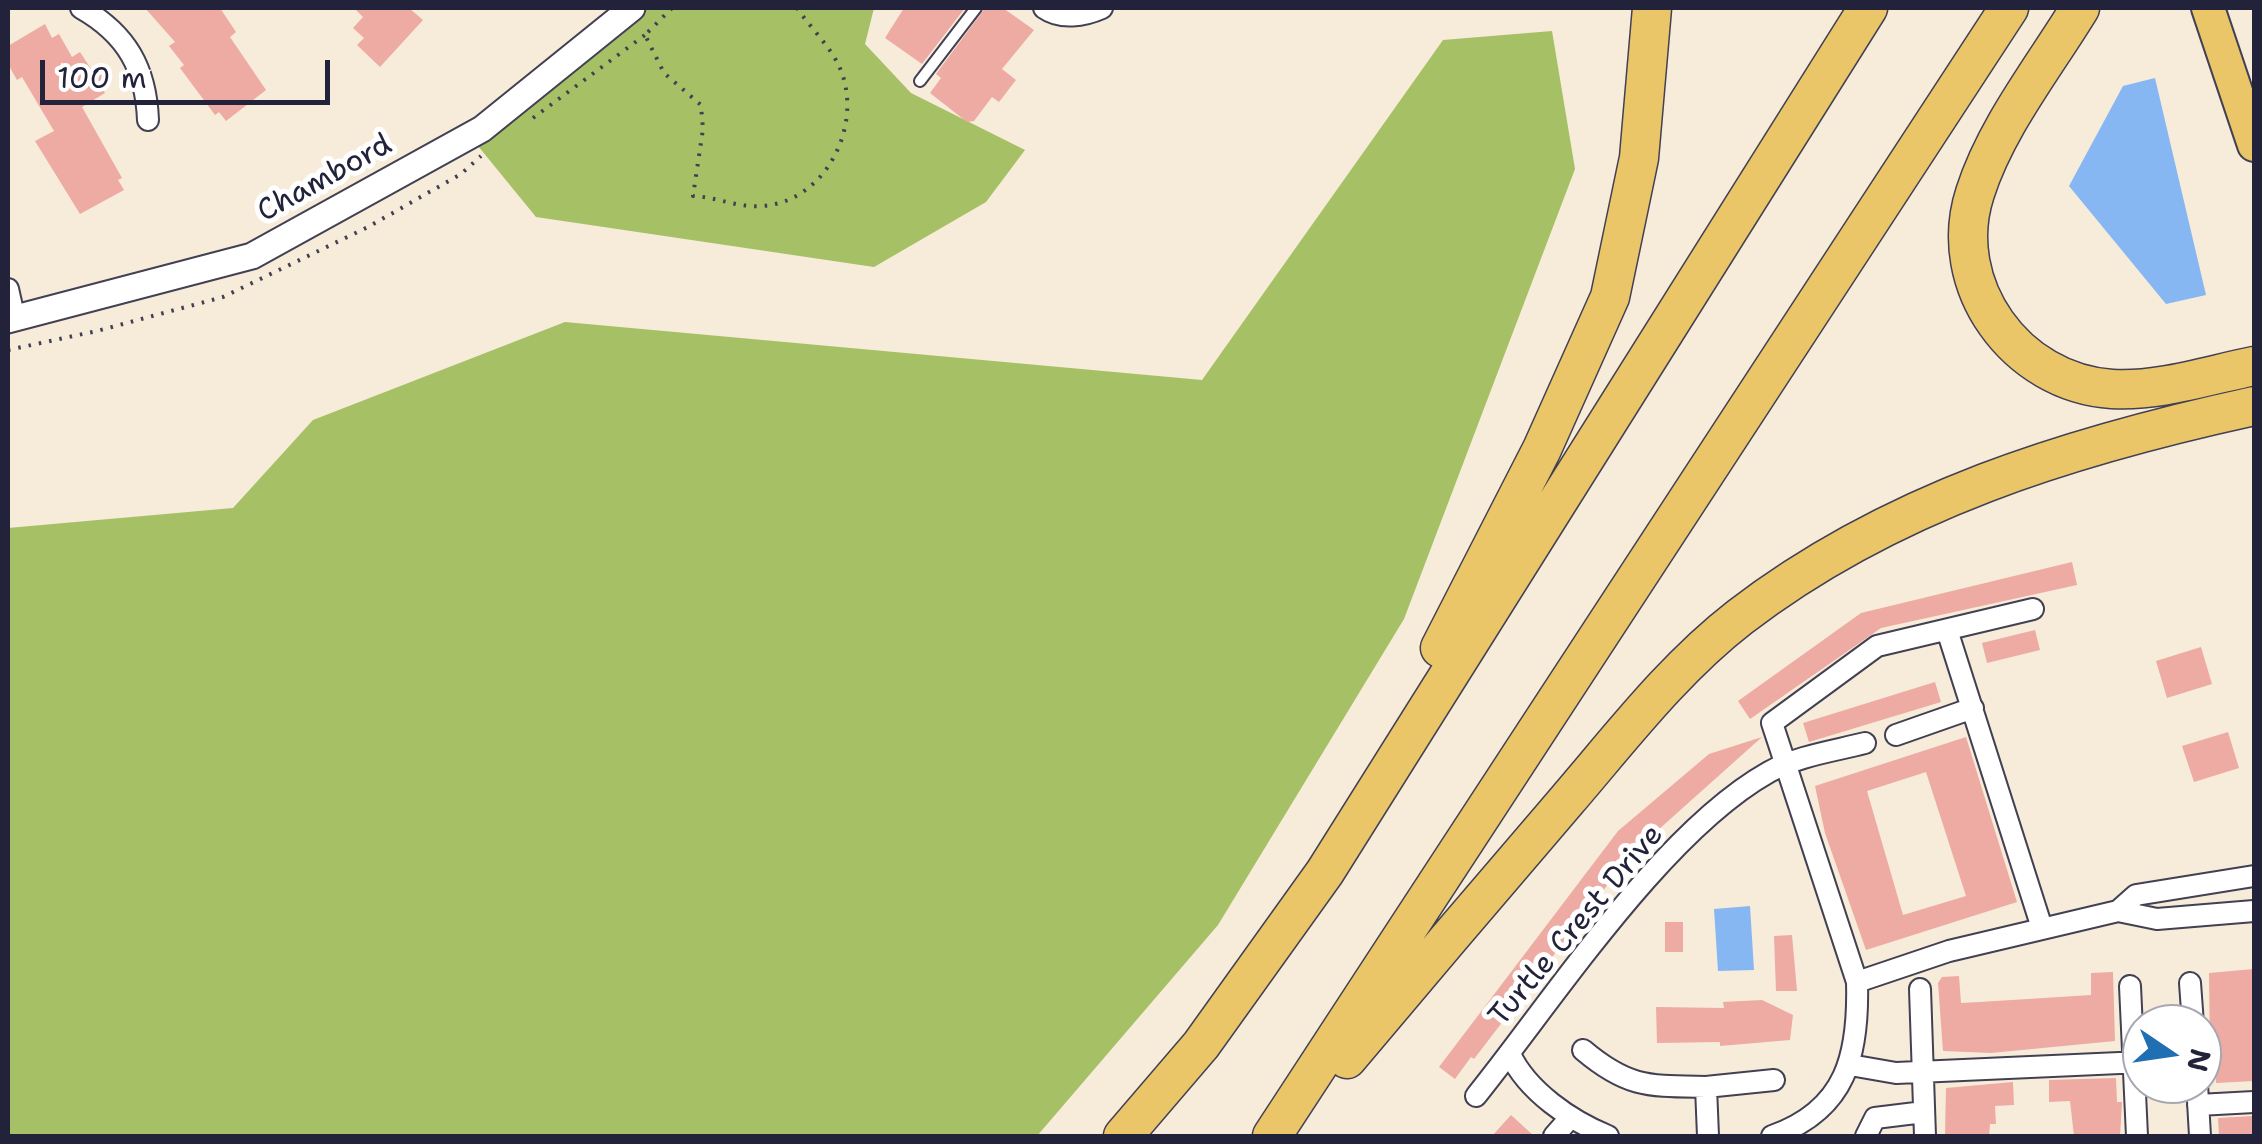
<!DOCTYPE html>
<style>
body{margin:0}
#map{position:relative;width:2262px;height:1144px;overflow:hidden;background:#f7ebd9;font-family:"Shantell Sans",sans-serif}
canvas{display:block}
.frame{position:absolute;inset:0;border:10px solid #22223b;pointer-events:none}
.north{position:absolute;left:2122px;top:1004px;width:100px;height:100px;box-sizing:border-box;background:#fff;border:2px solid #a7a7b1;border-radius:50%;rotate:103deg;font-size:28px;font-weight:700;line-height:40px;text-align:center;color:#22223b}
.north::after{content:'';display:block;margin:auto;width:35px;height:45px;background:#1f6fb2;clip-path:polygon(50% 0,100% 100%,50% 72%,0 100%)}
.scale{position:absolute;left:40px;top:60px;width:290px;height:45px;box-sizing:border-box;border:5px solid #22223b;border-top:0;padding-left:12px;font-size:30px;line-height:35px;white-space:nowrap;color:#22223b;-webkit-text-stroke:8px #fff;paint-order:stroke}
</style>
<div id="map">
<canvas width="2262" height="1144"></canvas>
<div class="frame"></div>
<div class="north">N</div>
<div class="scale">100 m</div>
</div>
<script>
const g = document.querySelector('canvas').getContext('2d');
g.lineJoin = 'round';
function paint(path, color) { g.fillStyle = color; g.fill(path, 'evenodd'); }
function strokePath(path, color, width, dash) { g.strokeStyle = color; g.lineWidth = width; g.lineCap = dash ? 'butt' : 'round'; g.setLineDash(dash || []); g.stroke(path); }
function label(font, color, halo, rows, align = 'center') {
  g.font = font + ' "Shantell Sans",sans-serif'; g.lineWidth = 10; g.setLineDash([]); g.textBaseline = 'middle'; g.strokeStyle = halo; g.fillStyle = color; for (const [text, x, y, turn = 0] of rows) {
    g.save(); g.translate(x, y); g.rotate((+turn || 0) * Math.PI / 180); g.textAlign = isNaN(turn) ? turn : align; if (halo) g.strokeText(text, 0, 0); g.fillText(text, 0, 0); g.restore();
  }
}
const green = new Path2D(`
 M 641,8 L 874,8 L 865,44 L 911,93 L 1025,150 L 986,202 L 874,267 L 536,217 L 478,146 L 624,29 Z
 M 1552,31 L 1575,169 L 1404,619 L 1218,925 L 1037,1136 L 8,1136 L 8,528 L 233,508 L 313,420 L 565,322 L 1202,380 L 1443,40 Z`);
const water = new Path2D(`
 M 2155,78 L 2206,295 L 2166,304 L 2069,186 L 2123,86 Z
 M 1750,906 L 1754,970 L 1718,971 L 1714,909 Z`);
const building = new Path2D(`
 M 145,8 L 220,8 L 236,32 L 230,37 L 266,90 L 226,121 L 219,112 L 215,115 L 180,68 L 184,65 L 169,46 L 175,42 Z
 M 354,8 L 409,8 L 423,20 L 380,67 L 357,45 L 364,38 L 353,28 L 363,17 Z
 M 904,8 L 965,8 L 922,64 L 885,38 Z
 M 985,8 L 1003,8 L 1034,30 L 1002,69 L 1016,80 L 999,102 L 992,97 L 974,121 L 967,122 L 930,93 L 941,78 L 936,74 Z
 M 45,24 L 52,38 L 59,34 L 72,57 L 80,52 L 93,72 L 105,75 L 101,86 L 105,93 L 82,107 L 122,178 L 118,180 L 124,190 L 80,214 L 35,141 L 54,131 L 22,77 L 17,80 L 8,64 L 8,46 Z
 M 2072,562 L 2077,585 L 1881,628 L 1750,719 L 1738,701 L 1861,613 Z
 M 2035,630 L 2040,650 L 1987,663 L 1982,643 Z
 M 2201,647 L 2212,684 L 2167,698 L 2156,661 Z
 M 1935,682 L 1941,702 L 1809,742 L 1803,723 Z
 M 2228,732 L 2239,768 L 2194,782 L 2182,746 Z
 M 1762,737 L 1648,839 L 1645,836 L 1474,1059 L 1471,1057 L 1455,1079 L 1439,1067 L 1618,831 L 1709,754 Z
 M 1966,737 L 2017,902 L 1866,950 L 1825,833 L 1815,786 ZM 1926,772 L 1966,896 L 1903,915 L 1867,791 Z
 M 1665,922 L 1683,922 L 1683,952 L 1665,952 Z
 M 1792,935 L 1797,991 L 1776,991 L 1774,936 Z
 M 2254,969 L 2254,1081 L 2216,1083 L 2215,1058 L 2210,1058 L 2209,973 Z
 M 2113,972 L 2115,1041 L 1991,1053 L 1943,1051 L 1938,983 L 1942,977 L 1959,976 L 1961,1003 L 1980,1002 L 2091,995 L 2091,973 Z
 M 1762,1000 L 1793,1015 L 1790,1040 L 1720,1046 L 1720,1042 L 1657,1043 L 1656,1007 L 1724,1008 L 1723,1002 Z
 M 2116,1078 L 2117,1102 L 2122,1102 L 2120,1136 L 2074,1136 L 2070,1101 L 2049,1102 L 2049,1080 Z
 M 2013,1082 L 2014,1105 L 1995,1106 L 1996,1124 L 1990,1124 L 1989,1136 L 1945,1136 L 1946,1088 Z
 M 1511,1115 L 1534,1136 L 1492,1136 Z
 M 2254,1116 L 2254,1136 L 2219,1136 L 2218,1118 Z`);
const path = new Path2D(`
 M 672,8 L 645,35 L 664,73 L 701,105 L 703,129 L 693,196 C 717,197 738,208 762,206 C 828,202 866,120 838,64 C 828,44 809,26 797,8
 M 533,118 L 645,35
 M 8,350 L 97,331 L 223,297 L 368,227 L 461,174 L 481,156`);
const service = new Path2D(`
 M 920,81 L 976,8`);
const minor = new Path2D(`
 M 81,8 C 127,34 146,69 148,120
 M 1044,8 C 1061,20 1084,16 1102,8
 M 8,289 L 15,320
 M 1947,630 L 2042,928
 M 1896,735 L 1973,708
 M 2118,911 L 2136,895 L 2254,876
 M 1857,982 L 1772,723 L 1877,646 L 2033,609
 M 2190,983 L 2193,1024
 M 2130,986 L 2137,1136
 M 1920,989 L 1925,1136
 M 1583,1050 C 1628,1088 1649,1086 1706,1087 L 1708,1136
 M 1510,1054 C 1527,1091 1571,1121 1608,1136
 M 1850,1065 L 1896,1073 L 2142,1062
 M 2197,1084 L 2200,1136
 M 1706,1087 L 1774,1080
 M 1476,1096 C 1554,999 1662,832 1769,772 C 1797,756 1834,751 1865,743
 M 2198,1105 L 2254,1102
 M 1554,1136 L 1570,1118
 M 1772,1136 C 1847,1110 1859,1054 1857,982 L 1949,951 L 2118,911 L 2157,919 L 2254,911
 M 1866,1136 L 1875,1118 L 1924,1112`);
const tertiary = new Path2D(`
 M 8,320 L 252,256 L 482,129 L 632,8`);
const primary = new Path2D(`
 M 2208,8 L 2254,145`);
const motorway = new Path2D(`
 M 2080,8 C 2044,67 1996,127 1975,193 C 1945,285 2016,383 2112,389 C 2158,392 2209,375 2254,366
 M 1440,648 L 1542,449 L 1610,297 L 1639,158 L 1652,8
 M 1347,1059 C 1420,972 1494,885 1568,799 C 1622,736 1674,668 1740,617 C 1891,501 2071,446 2254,406
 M 1123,1136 L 1201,1045 L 1325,872 L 1868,8
 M 1272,1136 L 2009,8`);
const streetNames = [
 ["Chambord",325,179,-29],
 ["Turtle Crest Drive",1577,926,-50]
];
paint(green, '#a6c065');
paint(water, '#87b7f3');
paint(building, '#edaba3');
strokePath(service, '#424053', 14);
strokePath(minor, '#424053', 24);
strokePath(tertiary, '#424053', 29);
strokePath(primary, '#424053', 36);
strokePath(motorway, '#424053', 41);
strokePath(path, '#424053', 4, [2.5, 8]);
strokePath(service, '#fff', 10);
strokePath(minor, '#fff', 20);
strokePath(tertiary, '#fff', 25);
strokePath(primary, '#eac669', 32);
strokePath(motorway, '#eac669', 38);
label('30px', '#22223b', '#fff', streetNames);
</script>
